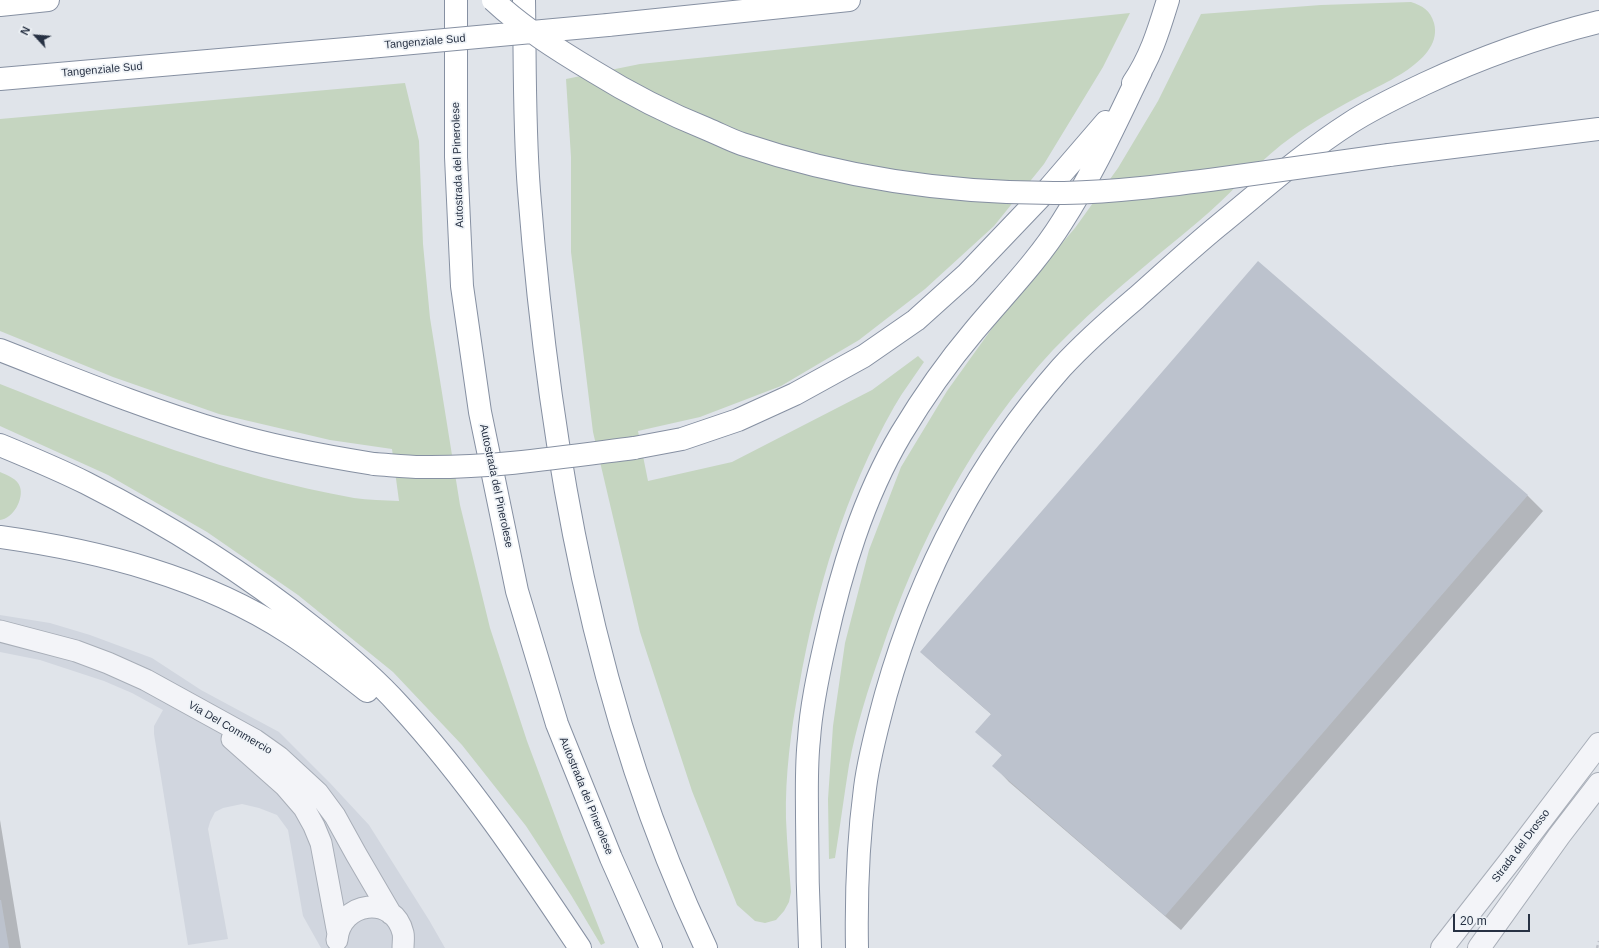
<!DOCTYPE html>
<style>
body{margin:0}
#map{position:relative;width:1599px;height:948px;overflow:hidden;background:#e0e4ea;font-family:Helvetica,sans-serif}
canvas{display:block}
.north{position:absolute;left:16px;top:16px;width:40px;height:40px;-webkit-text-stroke:3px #eff3f7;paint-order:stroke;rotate:296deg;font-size:11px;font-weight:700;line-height:16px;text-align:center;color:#273143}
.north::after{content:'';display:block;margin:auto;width:14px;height:18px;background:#273143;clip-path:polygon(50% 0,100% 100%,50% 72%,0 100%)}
.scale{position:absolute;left:1453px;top:914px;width:77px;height:18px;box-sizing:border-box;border:2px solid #273143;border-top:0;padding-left:5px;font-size:12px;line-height:14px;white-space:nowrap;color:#273143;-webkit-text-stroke:3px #eff3f7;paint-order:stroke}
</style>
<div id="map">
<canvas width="1599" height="948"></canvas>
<div class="north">N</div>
<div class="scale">20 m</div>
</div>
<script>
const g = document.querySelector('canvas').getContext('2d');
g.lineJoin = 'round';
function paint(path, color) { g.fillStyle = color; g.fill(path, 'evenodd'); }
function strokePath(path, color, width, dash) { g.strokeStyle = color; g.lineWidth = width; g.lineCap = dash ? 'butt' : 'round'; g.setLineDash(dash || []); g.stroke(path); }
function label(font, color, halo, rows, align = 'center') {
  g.font = font + ' Helvetica,sans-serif'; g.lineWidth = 3.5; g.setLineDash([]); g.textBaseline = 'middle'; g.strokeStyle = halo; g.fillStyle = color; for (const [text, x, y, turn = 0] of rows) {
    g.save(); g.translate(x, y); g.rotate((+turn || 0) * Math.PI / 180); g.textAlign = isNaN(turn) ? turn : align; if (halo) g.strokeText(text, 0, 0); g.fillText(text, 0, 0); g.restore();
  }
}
const built = new Path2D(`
 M 0,615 L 50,623 L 90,635 L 152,658 L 201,690 L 279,732 L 330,783 L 369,825 L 429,920 L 445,948 L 321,948 L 303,916 L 288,830 L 277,815 L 259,808 L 242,804 L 223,808 L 215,812 L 210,822 L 208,829 L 228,939 L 188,945 L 154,734 L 154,726 L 163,710 L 132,693 L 104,681 L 40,660 L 0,652 Z`);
const green = new Path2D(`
 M 1411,2 C 1423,6 1430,10 1434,23 C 1444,60 1382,84 1356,98 C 1330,112 1304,127 1281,145 C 1252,168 1228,197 1199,221 C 1150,262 1098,303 1053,350 C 973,436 918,542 881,652 C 868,689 856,727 849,765 C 844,796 840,827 835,858 L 829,859 L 828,799 L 833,726 L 845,643 L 869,550 L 901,467 L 947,391 L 1008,306 L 1075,228 L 1118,168 L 1158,101 L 1201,14 L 1321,5 Z
 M 1130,13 L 1103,67 L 1044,164 L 994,226 L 925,289 L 859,340 L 781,386 L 700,417 L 638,431 L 648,481 L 732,462 L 872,390 L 918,356 L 924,362 C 914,377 903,391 894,407 C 845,493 816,590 799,687 C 791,730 785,775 786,819 C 787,843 789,867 791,892 L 789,902 L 784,911 L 776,920 L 765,923 L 755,921 L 737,905 L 692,791 L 640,632 L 593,432 L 571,252 L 571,157 L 566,79 L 640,64 Z
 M 405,83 L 419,141 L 423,244 L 430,318 L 460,505 L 490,628 L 527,741 L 564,840 L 605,943 L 601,945 L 571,895 L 526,826 L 462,745 L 393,672 L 298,595 L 207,532 L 108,475 L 0,426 L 0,384 C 115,430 231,476 354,498 C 368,500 384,500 399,501 L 392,449 L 330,440 L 219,414 L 113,377 L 0,331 L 0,119 Z
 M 0,472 C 7,475 18,479 20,487 C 24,499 13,519 0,520 Z`);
const shadow = new Path2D(`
 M 1258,262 L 1528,496 L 1543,511 L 1181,930 L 1009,782 L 994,766 L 1003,756 L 977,732 L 992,715 L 937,667 L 922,652 Z
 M 0,820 L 21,948 L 0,948 Z`);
const building = new Path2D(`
 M 1258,261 L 1528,495 L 1165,916 L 992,766 L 1002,755 L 975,732 L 991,714 L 920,652 Z
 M 0,900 L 1,900 L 9,948 L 0,948 Z`);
const path = new Path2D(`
 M 1597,948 L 1599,941`);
const minor = new Path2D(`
 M 0,631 L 76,651 L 108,663 L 146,680 L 255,740 L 279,757 L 318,793 L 335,816 L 356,854 L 391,914
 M 232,739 L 285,786 L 304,808 L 314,826 L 321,843 L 338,934
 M 337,940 C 340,901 394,894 403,933 C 404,937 403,943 403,948`);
const tertiary = new Path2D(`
 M 1442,948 L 1510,861 L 1599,744
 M 1479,948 L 1559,836 L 1599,784`);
const motorway = new Path2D(`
 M 456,0 L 456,157 L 462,286 L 480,412 L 517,591 L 557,724 L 611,858 L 651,948
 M 524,0 C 525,63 524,127 529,191 C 549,449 594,712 706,948
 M 0,5 L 48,0
 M 608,25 L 849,0
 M 0,79 L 369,47
 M 1133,83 C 1151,57 1159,29 1168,0
 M 1389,155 L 1599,129
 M 0,350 C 74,379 149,410 225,432 C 274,447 324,456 374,464
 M 0,445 C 29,457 58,469 86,483 C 167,524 244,572 315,629 C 344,652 374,677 399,705 C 468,780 524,864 580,948
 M 634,448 L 682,439 L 738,420 L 795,394 L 864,356 L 916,320 L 966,275 L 1050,187 L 1106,122
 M 0,537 C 100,551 203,577 289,633 C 317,651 342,671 367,691
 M 810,948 C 808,904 807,861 807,817 C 807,791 806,765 809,739 C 811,707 818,675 825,644 C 841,572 863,498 901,434 C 922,399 947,363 974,331 C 1004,295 1037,262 1062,222 C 1093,174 1116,122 1141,71
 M 857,948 C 856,894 858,841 865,788 C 869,756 878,724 886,694 C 920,574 978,462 1061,368 C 1084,343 1110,320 1136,298 C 1163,274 1190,249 1218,226 C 1261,191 1303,153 1350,123 C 1373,108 1399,96 1424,84 C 1480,58 1538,37 1599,22`);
const motorwayBridge = new Path2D(`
 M 493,0 C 523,28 558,50 593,71 C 630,94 667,113 707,129 C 719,134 730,140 742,144 C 846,179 955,194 1064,193 C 1117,192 1171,185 1224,178 C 1279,170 1334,163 1389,155
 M 369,47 L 608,25
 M 374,464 C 390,465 406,467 422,467 C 493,468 564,457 634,448`);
const streetNames = [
 ["Tangenziale Sud",425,42,-5],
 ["Tangenziale Sud",102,70,-5],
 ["Autostrada del Pinerolese",458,165,-92],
 ["Autostrada del Pinerolese",496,486,78],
 ["Via Del Commercio",230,728,30],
 ["Autostrada del Pinerolese",586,796,68],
 ["Strada del Drosso",1521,846,-53]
];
paint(built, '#d1d6df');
paint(green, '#c5d5c0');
paint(shadow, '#0003');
paint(building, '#bcc2cd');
strokePath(minor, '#a8aeb8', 23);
strokePath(tertiary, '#a8aeb8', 24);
strokePath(motorway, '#8690a2', 24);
strokePath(path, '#bec1c9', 2.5, [3, 3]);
strokePath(minor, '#f3f4f8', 21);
strokePath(tertiary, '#f3f4f8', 22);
strokePath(motorway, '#fff', 22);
strokePath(motorwayBridge, '#8690a2', 24, []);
strokePath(motorwayBridge, '#fff', 22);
label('11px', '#273143', '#eff3f7', streetNames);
</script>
